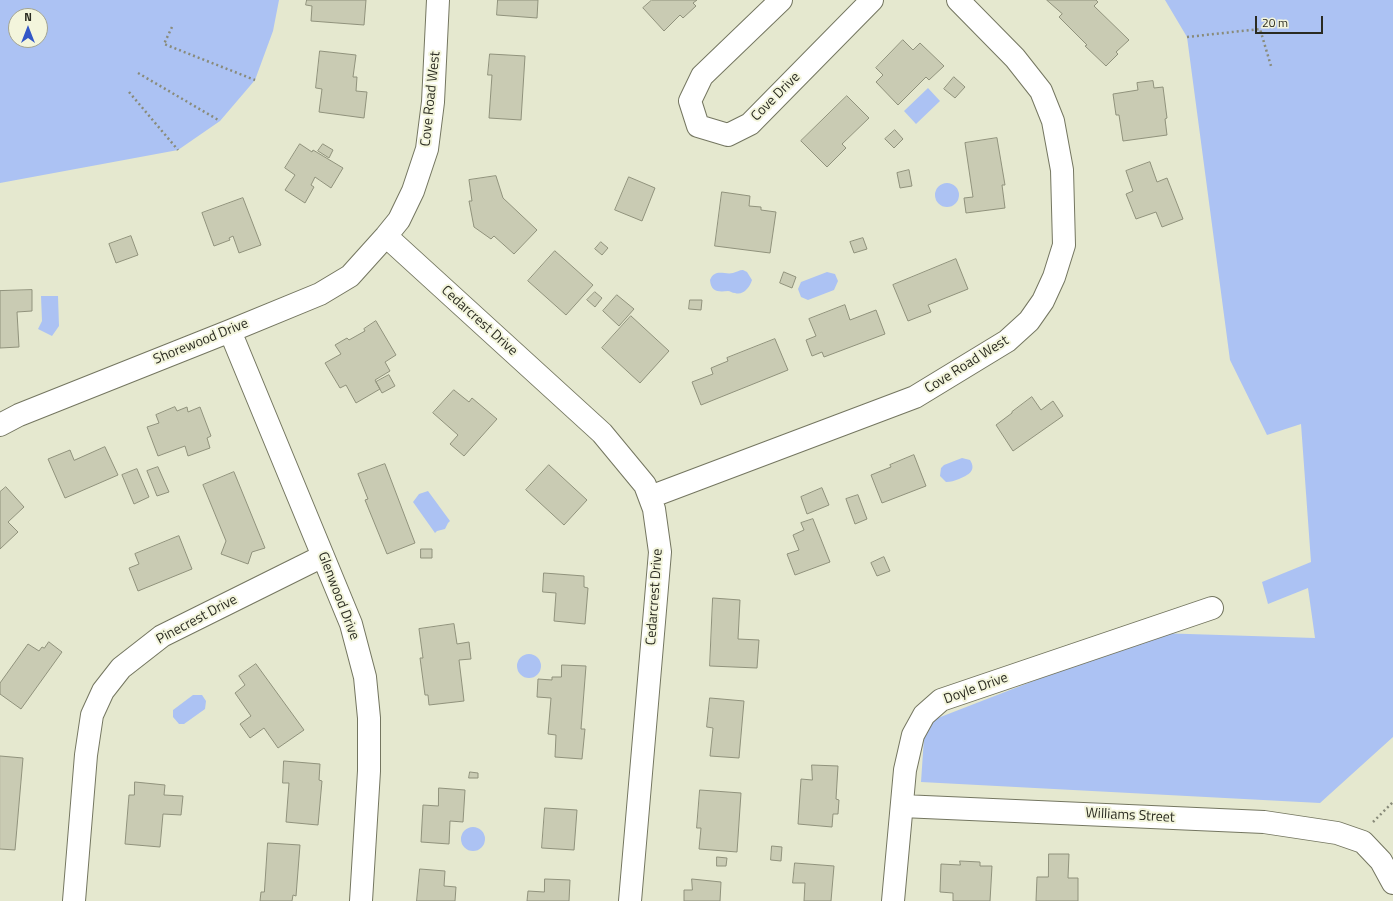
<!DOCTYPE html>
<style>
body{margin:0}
#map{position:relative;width:1393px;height:901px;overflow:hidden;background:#e5e8cf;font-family:"Titillium Web",sans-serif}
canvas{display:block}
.north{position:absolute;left:8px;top:8px;width:40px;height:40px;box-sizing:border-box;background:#f3f5dc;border:1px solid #a3a491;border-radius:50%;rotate:0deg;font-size:11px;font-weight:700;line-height:16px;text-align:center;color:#2a2b21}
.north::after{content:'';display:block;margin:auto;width:14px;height:18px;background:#3257c7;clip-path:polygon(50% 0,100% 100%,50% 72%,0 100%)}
.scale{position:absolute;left:1255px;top:16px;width:68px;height:18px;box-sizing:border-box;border:2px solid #2a2b21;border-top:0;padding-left:5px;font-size:12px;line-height:14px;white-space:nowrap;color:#2a2b21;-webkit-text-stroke:3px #f3f5dc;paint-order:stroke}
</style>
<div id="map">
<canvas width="1393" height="901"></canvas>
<div class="north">N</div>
<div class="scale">20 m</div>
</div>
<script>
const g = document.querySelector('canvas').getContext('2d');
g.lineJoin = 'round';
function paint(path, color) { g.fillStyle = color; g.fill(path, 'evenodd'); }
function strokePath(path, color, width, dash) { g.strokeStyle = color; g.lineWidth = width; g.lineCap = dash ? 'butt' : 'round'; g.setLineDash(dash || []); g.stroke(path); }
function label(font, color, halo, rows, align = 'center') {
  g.font = font + ' "Titillium Web",sans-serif'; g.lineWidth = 4; g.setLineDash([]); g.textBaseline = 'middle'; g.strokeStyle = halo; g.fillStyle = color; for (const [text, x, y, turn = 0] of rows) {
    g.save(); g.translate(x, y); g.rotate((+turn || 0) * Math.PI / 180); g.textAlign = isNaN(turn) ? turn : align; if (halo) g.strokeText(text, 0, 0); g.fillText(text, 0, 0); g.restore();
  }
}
const water = new Path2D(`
 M 0,0 L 279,0 L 273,31 L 255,80 L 220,121 L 178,150 L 0,183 ZM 16,16 L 40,16 L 40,40 L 16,40 Z
 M 1165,0 L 1393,0 L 1393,737 L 1320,803 L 921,782 L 925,723 L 1157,633 L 1315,638 L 1308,588 L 1268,604 L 1262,582 L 1311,562 L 1301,424 L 1267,435 L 1230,360 L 1187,37 Z
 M 928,88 L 940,101 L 916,124 L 904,111 Z
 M935 195a12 12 0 1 1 24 0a12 12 0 1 1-24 0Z
 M 743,270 L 747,272 L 752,280 C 750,287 743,296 735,293 C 732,293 730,291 728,291 C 718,292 711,292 710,280 C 715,268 724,275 733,273 C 737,272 739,270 743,270 Z
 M 827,272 L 835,274 L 838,281 L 834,290 L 808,300 L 801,297 L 798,289 L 801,282 Z
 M 41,296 L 58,296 L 59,326 L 52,336 L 38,329 L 42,321 Z
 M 962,458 L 970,460 C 977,471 968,475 959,479 C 954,481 951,482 946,482 L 940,476 L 941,468 L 944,465 Z
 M 428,491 L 450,521 L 448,523 L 445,529 L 437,531 L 435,533 L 413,502 L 419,494 Z
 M517 666a12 12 0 1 1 24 0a12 12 0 1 1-24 0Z
 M 193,695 L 202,695 L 206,701 L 205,709 L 184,724 L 179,724 L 173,717 L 173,710 Z
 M461 839a12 12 0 1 1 24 0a12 12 0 1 1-24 0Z`);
const building = new Path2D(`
 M 307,0 L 366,0 L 364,25 L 311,21 L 312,6 L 306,5 Z
 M 498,0 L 538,0 L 537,18 L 497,15 Z
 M 652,0 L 697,0 L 693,3 L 696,6 L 683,18 L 680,15 L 664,31 L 643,8 Z
 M 1047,0 L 1096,0 L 1098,2 L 1094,6 L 1129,40 L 1116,52 L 1118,54 L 1106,66 L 1085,46 L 1087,45 L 1059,17 L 1062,14 Z
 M 903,40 L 913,50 L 920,43 L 944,66 L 929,80 L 926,77 L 898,105 L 876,82 L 883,75 L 876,68 Z
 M 320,51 L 356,55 L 353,77 L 357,77 L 356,91 L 367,92 L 364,118 L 319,112 L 322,89 L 316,88 Z
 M 490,54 L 525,56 L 521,120 L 489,118 L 492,75 L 488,75 Z
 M 954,77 L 965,87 L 955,98 L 944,89 Z
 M 1153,81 L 1154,88 L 1163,87 L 1167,118 L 1165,119 L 1167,135 L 1123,141 L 1119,115 L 1116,115 L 1113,94 L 1138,90 L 1137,83 Z
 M 847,96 L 869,118 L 842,144 L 846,148 L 827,167 L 801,141 Z
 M 895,130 L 903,139 L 894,148 L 885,139 Z
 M 997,138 L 1005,185 L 1002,185 L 1005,208 L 966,213 L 964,198 L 973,197 L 965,143 Z
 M 300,144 L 312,152 L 313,150 L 343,168 L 331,188 L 315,177 L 311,185 L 314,187 L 305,203 L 285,190 L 295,175 L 285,168 Z
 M 323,144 L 333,150 L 329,158 L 318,151 Z
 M 1150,162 L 1157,182 L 1167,178 L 1183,219 L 1162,227 L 1156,212 L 1136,219 L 1126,194 L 1133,191 L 1126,171 Z
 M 909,170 L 912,186 L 900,188 L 897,173 Z
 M 496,176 L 503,198 L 537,230 L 514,254 L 494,236 L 491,239 L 474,227 L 469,201 L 472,201 L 469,180 Z
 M 629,177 L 655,188 L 642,221 L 615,210 Z
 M 722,192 L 750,196 L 749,206 L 761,207 L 761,210 L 776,212 L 770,253 L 715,246 Z
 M 243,198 L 261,245 L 239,253 L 233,236 L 229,238 L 230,240 L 214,246 L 202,213 Z
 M 131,236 L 138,255 L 116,263 L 109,244 Z
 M 863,238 L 867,249 L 854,253 L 850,242 Z
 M 601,242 L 608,248 L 602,255 L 595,249 Z
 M 555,251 L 593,285 L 566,315 L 528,281 Z
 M 956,259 L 968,289 L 928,305 L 931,312 L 908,321 L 893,285 Z
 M 784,272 L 796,277 L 792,288 L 780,283 Z
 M 32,290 L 32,311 L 17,312 L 19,347 L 0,348 L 0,291 Z
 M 595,292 L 602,298 L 595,307 L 587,300 Z
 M 617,295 L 634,309 L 619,326 L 603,311 Z
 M 690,300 L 702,300 L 701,310 L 689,309 Z
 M 845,305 L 850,320 L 876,310 L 885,334 L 824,357 L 822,352 L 812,356 L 806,340 L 816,336 L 809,319 Z
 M 631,316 L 669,351 L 640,383 L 602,348 Z
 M 376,321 L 396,355 L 385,362 L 390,371 L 375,380 L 380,389 L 356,403 L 346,385 L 340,388 L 325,363 L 341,354 L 335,345 L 347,338 L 349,340 L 365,331 L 364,329 Z
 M 775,339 L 788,370 L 701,405 L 692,382 L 713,374 L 711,368 L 728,361 L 727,358 Z
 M 389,375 L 395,386 L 382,393 L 376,382 Z
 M 454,390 L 469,402 L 472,398 L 497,419 L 464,456 L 450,444 L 458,435 L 433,413 Z
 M 1032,397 L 1041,410 L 1053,401 L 1063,416 L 1013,451 L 996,425 L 1012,413 L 1012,412 Z
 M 175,407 L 177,411 L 187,407 L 188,412 L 200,407 L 211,436 L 207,438 L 210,448 L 188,456 L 185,446 L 158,456 L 147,427 L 159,423 L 156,415 Z
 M 105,447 L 118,475 L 65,498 L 48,459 L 70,450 L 74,460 Z
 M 914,455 L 926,486 L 882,503 L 871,475 L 891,467 L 890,465 Z
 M 385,464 L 415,543 L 387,554 L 365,500 L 368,499 L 358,474 Z
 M 549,465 L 587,500 L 564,525 L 526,490 Z
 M 158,467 L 169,492 L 157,496 L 147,471 Z
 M 137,469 L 149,497 L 134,504 L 122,475 Z
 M 234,472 L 265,548 L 252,552 L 248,564 L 221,554 L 226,541 L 203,485 Z
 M 6,487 L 24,507 L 8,522 L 18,532 L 0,549 L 0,492 Z
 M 822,488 L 829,505 L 807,514 L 801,497 Z
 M 858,495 L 867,519 L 855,524 L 846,499 Z
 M 813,519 L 830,562 L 795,575 L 787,554 L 799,550 L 793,535 L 804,530 L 801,523 Z
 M 179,536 L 192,569 L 138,591 L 129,568 L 139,564 L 135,554 Z
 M 421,549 L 432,549 L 432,558 L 421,558 Z
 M 884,557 L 890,571 L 877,576 L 871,563 Z
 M 544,573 L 584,576 L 584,587 L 588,588 L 585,624 L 554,621 L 556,593 L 543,592 Z
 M 713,598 L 740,600 L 738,639 L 759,640 L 757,668 L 710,666 Z
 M 454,624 L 457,644 L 469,642 L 471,659 L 459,660 L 464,701 L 429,705 L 428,695 L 425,695 L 420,658 L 423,658 L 419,629 Z
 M 49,642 L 62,652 L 21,709 L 0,694 L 0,683 L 28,644 L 39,651 L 42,647 L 44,648 Z
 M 256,664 L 304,730 L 278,748 L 264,728 L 250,738 L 240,724 L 251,716 L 235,693 L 245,685 L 239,676 Z
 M 562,665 L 586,666 L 581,729 L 585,729 L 582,759 L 555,757 L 556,735 L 548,734 L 551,698 L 537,697 L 538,679 L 552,680 L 552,677 L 561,677 Z
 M 710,698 L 744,701 L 739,758 L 710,756 L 713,728 L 707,727 Z
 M 0,756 L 23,758 L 15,850 L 0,849 Z
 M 284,761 L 320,764 L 319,780 L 322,781 L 318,825 L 286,822 L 289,783 L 283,783 Z
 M 812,765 L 838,766 L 836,799 L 839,800 L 838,814 L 833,814 L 832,827 L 798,824 L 801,779 L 812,780 Z
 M 470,772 L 478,773 L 478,778 L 469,778 Z
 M 135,782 L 165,785 L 164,795 L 183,796 L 181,815 L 163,814 L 160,847 L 125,844 L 129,795 L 134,795 Z
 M 439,788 L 465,790 L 463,822 L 450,821 L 449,844 L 421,842 L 423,805 L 438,806 Z
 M 700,790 L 741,793 L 737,852 L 699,849 L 701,828 L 697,828 Z
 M 545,808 L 577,810 L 574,850 L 542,848 Z
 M 268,843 L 300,845 L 296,896 L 293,895 L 292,901 L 260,901 L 261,892 L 264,892 Z
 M 772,846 L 782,847 L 781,861 L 771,860 Z
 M 1049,854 L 1069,854 L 1068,878 L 1078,878 L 1078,901 L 1036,901 L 1037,877 L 1048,877 Z
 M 717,857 L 727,858 L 726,866 L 717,866 Z
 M 960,861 L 980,862 L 980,866 L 992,866 L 990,901 L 953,901 L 953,893 L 940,892 L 941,864 L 960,865 Z
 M 795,863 L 834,866 L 831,901 L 804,901 L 805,883 L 793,883 Z
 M 420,869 L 445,871 L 444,886 L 456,887 L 455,901 L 417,901 Z
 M 545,879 L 570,880 L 569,901 L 527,901 L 528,891 L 544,892 Z
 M 692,879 L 721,882 L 720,901 L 684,901 L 684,890 L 692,890 Z`);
const path = new Path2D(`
 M 172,27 L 164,44 L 255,80
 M 1187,37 L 1260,29 L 1271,66
 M 138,73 L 220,121
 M 129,92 L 178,150
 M 1373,822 L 1393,802`);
const minor = new Path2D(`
 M 781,0 L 702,76 L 690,101 L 698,126 L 728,135 L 750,124 L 872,0
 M 386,236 L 602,433 L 645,485 L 654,509 L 660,552 L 630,901
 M 230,331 L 351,624 L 365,677 L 369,718 L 369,771 L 361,901
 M 0,425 L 19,415 L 230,331 L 320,294 L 350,276 L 386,236 L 399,220 L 413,191 L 427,149 L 433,102 L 438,0
 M 650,497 L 915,397 L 1007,341 L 1029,321 L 1043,301 L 1054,277 L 1064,245 L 1062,170 L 1053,121 L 1041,91 L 1015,58 L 958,0
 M 902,806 L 1264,822 L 1337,833 L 1363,842 L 1381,861 L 1393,883
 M 74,901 L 86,755 L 92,715 L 103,691 L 121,668 L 162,636 L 323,556
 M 893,901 L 905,770 L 913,735 L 924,715 L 941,700 L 1212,608`);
const streetNames = [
 ["Cove Drive",776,97,-45],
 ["Cove Road West",431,99,-84],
 ["Cedarcrest Drive",479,321,42],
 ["Shorewood Drive",201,342,-22],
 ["Cove Road West",967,365,-32],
 ["Glenwood Drive",338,596,69],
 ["Cedarcrest Drive",655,597,-86],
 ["Pinecrest Drive",197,620,-28],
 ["Doyle Drive",976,689,-20],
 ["Williams Street",1130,816,3]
];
paint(water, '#acc2f3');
paint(building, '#c9cbb3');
strokePath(building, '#90927c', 1);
strokePath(minor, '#747660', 24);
strokePath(path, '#898b7a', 2.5, [2, 3]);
strokePath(minor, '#fff', 22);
label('14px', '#2a2b21', '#f3f5dc', streetNames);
</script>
